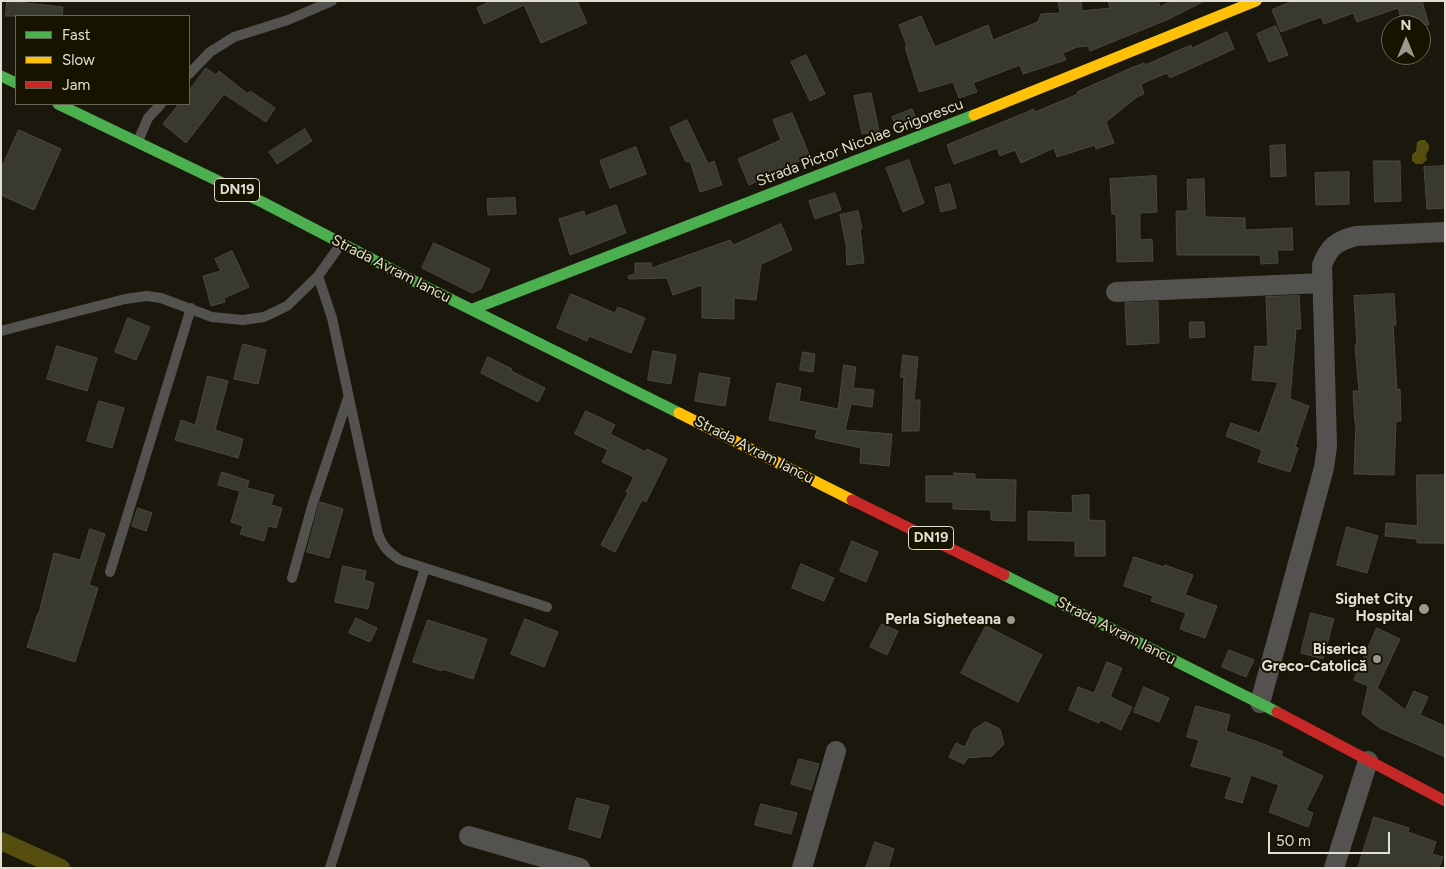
<!DOCTYPE html>
<meta charset="utf-8">
<style>
body{margin:0}
#map{position:relative;width:1446px;height:869px;overflow:hidden;background:#1a180d;font-family:Figtree,sans-serif}
canvas{display:block}
.frame{position:absolute;inset:0;border:2px solid #e1dfd2;pointer-events:none}
.legend{position:absolute;left:15px;top:15px;width:175px;height:90px;box-sizing:border-box;background:#161301;border:1px solid #676555;margin:0;padding:6px 9px;list-style:none;font-size:15px;color:#e1dfd2}
.legend li{display:flex;align-items:center;gap:10px;height:25px}
.legend b{width:25px;border:1px solid #676555}
.north{position:absolute;left:1381px;top:15px;width:50px;height:50px;box-sizing:border-box;background:#161301;border:1px solid #676555;border-radius:50%;rotate:0deg;font-size:14px;font-weight:700;line-height:20px;text-align:center;color:#e1dfd2}
.north::after{content:'';display:block;margin:auto;width:18px;height:22px;background:#9b998d;clip-path:polygon(50% 0,100% 100%,50% 72%,0 100%)}
.scale{position:absolute;left:1268px;top:832px;width:122px;height:22px;box-sizing:border-box;border:2px solid #e1dfd2;border-top:0;padding-left:6px;font-size:15px;line-height:18px;white-space:nowrap;color:#e1dfd2;-webkit-text-stroke:4px #161301;paint-order:stroke}
</style>
<div id="map">
<canvas width="1446" height="869"></canvas>
<div class="frame"></div>
<ul class="legend">
<li><b style="height:6px;background:#4caf50"></b>Fast</li>
<li><b style="height:6px;background:#ffc107"></b>Slow</li>
<li><b style="height:6px;background:#c62828"></b>Jam</li>
</ul>
<div class="north">N</div>
<div class="scale">50 m</div>
</div>
<script>
const g = document.querySelector('canvas').getContext('2d');
g.lineJoin = 'round';
function paint(path, color) { g.fillStyle = color; g.fill(path, 'evenodd'); }
function strokePath(path, color, width, dash) { g.strokeStyle = color; g.lineWidth = width; g.lineCap = dash ? 'butt' : 'round'; g.setLineDash(dash || []); g.stroke(path); }
function label(font, color, halo, rows, align = 'center') {
  g.font = font + ' Figtree,sans-serif'; g.lineWidth = 4; g.setLineDash([]); g.textBaseline = 'middle'; g.strokeStyle = halo; g.fillStyle = color; for (const [text, x, y, turn = 0] of rows) {
    g.save(); g.translate(x, y); g.rotate((+turn || 0) * Math.PI / 180); g.textAlign = isNaN(turn) ? turn : align; if (halo) g.strokeText(text, 0, 0); g.fillText(text, 0, 0); g.restore();
  }
}
const water = new Path2D(`
 M 1421,140 L 1425,140 L 1429,145 L 1429,150 L 1426,154 L 1427,160 L 1422,164 L 1416,164 L 1412,161 L 1412,155 L 1416,151 L 1417,142 Z`);
const canal = new Path2D(`
 M 1,841 L 61,868`);
const building = new Path2D(`
 M 7,1 L 63,7 L 62,16 L 6,16 Z
 M 491,1 L 577,1 L 587,23 L 541,43 L 524,5 L 484,24 L 477,8 Z
 M 1058,1 L 1081,1 L 1082,11 L 1110,8 L 1108,1 L 1158,1 L 1160,7 L 1171,1 L 1204,1 L 1169,19 L 1090,51 L 1088,46 L 1077,47 L 1063,53 L 1066,60 L 1023,74 L 1020,65 L 973,83 L 977,92 L 959,98 L 953,82 L 919,92 L 905,47 L 907,46 L 899,25 L 921,16 L 935,47 L 988,25 L 993,40 L 1038,22 L 1041,14 L 1060,13 Z
 M 1293,1 L 1422,1 L 1429,25 L 1403,25 L 1398,8 L 1357,22 L 1353,13 L 1324,24 L 1321,17 L 1281,32 L 1272,10 Z
 M 1276,26 L 1288,55 L 1269,62 L 1257,34 Z
 M 1227,32 L 1234,49 L 1170,78 L 1167,73 L 1141,84 L 1144,94 L 1137,97 L 1106,122 L 1114,143 L 1096,149 L 1095,145 L 1057,157 L 1054,148 L 1021,163 L 1015,150 L 1000,156 L 997,148 L 954,164 L 947,145 L 1034,109 L 1035,112 L 1078,94 L 1077,92 L 1131,68 L 1144,63 L 1145,65 L 1191,45 L 1192,48 Z
 M 806,55 L 825,94 L 810,101 L 791,62 Z
 M 206,68 L 216,75 L 219,71 L 248,94 L 250,91 L 275,108 L 266,122 L 224,94 L 186,143 L 163,124 L 179,104 L 189,104 L 189,91 Z
 M 871,93 L 879,131 L 862,134 L 854,96 Z
 M 912,109 L 917,120 L 896,128 L 892,117 Z
 M 792,113 L 810,157 L 765,174 L 767,177 L 749,185 L 738,159 L 781,140 L 773,120 Z
 M 687,120 L 708,164 L 714,161 L 722,185 L 700,192 L 690,161 L 686,162 L 670,128 Z
 M 305,129 L 312,141 L 277,164 L 269,152 Z
 M 19,130 L 61,149 L 34,210 L 1,195 L 1,169 Z
 M 1285,145 L 1286,176 L 1271,177 L 1270,146 Z
 M 636,147 L 646,174 L 610,188 L 600,161 Z
 M 909,160 L 924,203 L 903,212 L 886,168 Z
 M 1374,161 L 1400,161 L 1401,201 L 1375,202 Z
 M 1445,166 L 1445,208 L 1427,209 L 1424,167 Z
 M 1349,172 L 1349,204 L 1316,205 L 1315,173 Z
 M 1156,176 L 1157,212 L 1140,213 L 1140,240 L 1152,239 L 1153,261 L 1117,262 L 1116,214 L 1112,214 L 1110,179 Z
 M 1204,179 L 1205,217 L 1245,218 L 1245,230 L 1292,228 L 1293,250 L 1277,250 L 1278,263 L 1261,264 L 1260,255 L 1177,255 L 1176,211 L 1188,211 L 1187,180 Z
 M 950,184 L 956,208 L 941,212 L 935,188 Z
 M 835,193 L 841,210 L 815,219 L 809,201 Z
 M 515,198 L 516,214 L 488,215 L 487,199 Z
 M 616,205 L 626,233 L 570,255 L 559,219 L 584,211 L 585,216 Z
 M 858,211 L 862,228 L 860,229 L 864,263 L 847,265 L 846,249 L 847,249 L 840,215 Z
 M 781,224 L 792,250 L 761,264 L 756,300 L 734,298 L 734,319 L 702,318 L 702,285 L 673,295 L 667,278 L 629,279 L 628,276 L 635,274 L 635,263 L 651,263 L 652,268 L 730,240 L 733,245 Z
 M 434,243 L 490,269 L 481,289 L 472,293 L 422,268 Z
 M 232,251 L 249,287 L 224,298 L 225,302 L 211,306 L 203,276 L 221,271 L 215,259 Z
 M 571,294 L 615,313 L 618,307 L 645,318 L 631,353 L 589,336 L 587,341 L 557,328 Z
 M 1394,294 L 1396,325 L 1393,325 L 1397,390 L 1400,389 L 1401,421 L 1396,421 L 1394,475 L 1354,474 L 1356,423 L 1355,423 L 1353,391 L 1359,391 L 1355,345 L 1357,345 L 1354,296 Z
 M 1299,296 L 1301,329 L 1296,329 L 1290,399 L 1309,406 L 1295,447 L 1298,448 L 1290,472 L 1258,462 L 1262,450 L 1226,436 L 1231,423 L 1260,433 L 1278,382 L 1252,380 L 1255,346 L 1268,347 L 1266,297 Z
 M 1158,302 L 1159,343 L 1127,345 L 1125,303 Z
 M 128,318 L 150,327 L 136,360 L 115,352 Z
 M 1190,322 L 1204,322 L 1205,337 L 1190,338 Z
 M 243,344 L 266,350 L 258,384 L 234,379 Z
 M 57,346 L 97,358 L 87,391 L 47,379 Z
 M 653,351 L 676,355 L 671,384 L 648,380 Z
 M 803,352 L 815,354 L 813,372 L 800,370 Z
 M 903,355 L 918,357 L 914,400 L 920,400 L 919,431 L 902,431 L 904,377 L 901,377 Z
 M 488,357 L 512,369 L 511,371 L 545,388 L 538,402 L 481,373 Z
 M 844,365 L 856,367 L 853,388 L 874,390 L 872,407 L 851,404 L 845,430 L 892,434 L 889,466 L 860,463 L 861,448 L 815,438 L 817,430 L 769,420 L 777,383 L 801,388 L 799,401 L 838,409 Z
 M 700,373 L 730,378 L 725,406 L 695,401 Z
 M 208,376 L 228,381 L 215,430 L 243,439 L 238,458 L 175,440 L 181,420 L 195,425 Z
 M 99,401 L 124,408 L 112,448 L 87,441 Z
 M 586,411 L 615,425 L 610,434 L 646,452 L 647,449 L 667,459 L 646,502 L 642,500 L 615,552 L 601,545 L 628,493 L 626,492 L 634,477 L 602,462 L 608,450 L 575,434 Z
 M 222,472 L 249,481 L 247,488 L 274,495 L 271,505 L 282,508 L 276,528 L 268,526 L 264,541 L 240,534 L 243,526 L 231,522 L 240,491 L 218,485 Z
 M 954,473 L 975,474 L 975,479 L 1016,480 L 1015,521 L 991,520 L 991,510 L 953,509 L 953,502 L 926,502 L 926,476 L 954,476 Z
 M 1417,475 L 1445,475 L 1445,543 L 1417,543 L 1417,539 L 1385,536 L 1386,523 L 1417,526 Z
 M 1089,495 L 1089,520 L 1105,521 L 1105,556 L 1075,556 L 1075,541 L 1028,540 L 1028,511 L 1073,513 L 1072,496 Z
 M 320,502 L 343,509 L 329,558 L 307,552 Z
 M 138,508 L 152,513 L 146,531 L 132,526 Z
 M 1347,527 L 1378,536 L 1367,573 L 1337,565 Z
 M 90,529 L 105,534 L 89,585 L 98,588 L 75,662 L 27,647 L 38,613 L 39,613 L 54,553 L 80,560 Z
 M 852,541 L 878,552 L 866,582 L 840,571 Z
 M 1134,557 L 1164,567 L 1165,565 L 1193,575 L 1185,595 L 1217,606 L 1205,638 L 1180,629 L 1186,613 L 1151,601 L 1153,596 L 1124,586 Z
 M 801,564 L 834,578 L 824,601 L 792,588 Z
 M 343,566 L 366,571 L 364,580 L 374,583 L 368,609 L 335,602 Z
 M 1311,613 L 1334,619 L 1323,659 L 1301,653 Z
 M 356,618 L 377,628 L 370,642 L 349,633 Z
 M 525,619 L 558,632 L 544,667 L 511,654 Z
 M 428,620 L 487,639 L 473,679 L 443,669 L 442,671 L 413,662 Z
 M 882,624 L 898,631 L 887,655 L 870,647 Z
 M 986,626 L 1042,655 L 1018,702 L 961,673 Z
 M 1377,628 L 1400,639 L 1377,688 L 1405,710 L 1414,691 L 1428,697 L 1420,715 L 1445,726 L 1445,757 L 1380,728 L 1362,714 L 1368,686 L 1354,680 Z
 M 1229,650 L 1254,660 L 1246,677 L 1222,667 Z
 M 1107,662 L 1122,668 L 1110,697 L 1132,707 L 1121,730 L 1101,720 L 1099,723 L 1069,710 L 1078,687 L 1094,693 Z
 M 1144,687 L 1169,698 L 1159,722 L 1134,712 Z
 M 1196,706 L 1230,715 L 1226,731 L 1261,743 L 1283,752 L 1281,756 L 1323,776 L 1306,810 L 1313,813 L 1308,827 L 1269,812 L 1279,785 L 1251,775 L 1242,803 L 1225,798 L 1232,777 L 1191,766 L 1199,740 L 1187,737 Z
 M 986,722 L 1000,729 L 1004,744 L 992,756 L 967,758 L 964,764 L 949,757 L 956,743 L 965,747 L 973,730 Z
 M 799,759 L 819,764 L 811,790 L 791,784 Z
 M 577,798 L 609,806 L 600,838 L 569,829 Z
 M 761,804 L 797,813 L 791,834 L 755,825 Z
 M 1374,817 L 1409,828 L 1408,832 L 1436,842 L 1432,854 L 1443,857 L 1439,868 L 1358,868 Z
 M 875,842 L 894,849 L 888,868 L 866,868 Z`);
const lane = new Path2D(`
 M 189,74 L 210,52 L 234,37 L 288,20 L 332,1
 M 138,141 L 148,118 L 161,104
 M 318,276 L 332,318 L 378,534 C 383,547 388,552 400,560 L 547,607
 M 1,331 L 125,299 L 147,296 L 161,298 L 212,317 L 243,320 L 264,317 L 287,306 L 318,276 L 341,244
 M 110,572 L 191,308
 M 292,578 L 313,503 L 348,398
 M 330,868 L 425,568`);
const street = new Path2D(`
 M 1116,292 L 1323,283
 M 1260,703 L 1324,468 L 1327,446 L 1322,265 C 1329,247 1336,241 1356,236 L 1445,232
 M 469,836 L 580,868
 M 802,868 L 836,751
 M 1334,868 L 1368,761`);
const fast = new Path2D(`
 M 1,76 L 16,83
 M 58,104 L 264,203 L 414,281 L 679,413
 M 473,309 L 974,115
 M 1004,575 L 1277,712`);
const slow = new Path2D(`
 M 974,115 L 1256,1
 M 679,413 L 852,500`);
const jam = new Path2D(`
 M 852,500 L 1004,575
 M 1277,712 L 1445,801`);
const markers = [
 [1424,609,6,"#9b998d"],
 [1011,620,5,"#9b998d"],
 [1377,659,5,"#9b998d"]
];
const shields = [
 [237,190,45],
 [931,538,45]
];
const shieldNames = [
 ["DN19",237,190],
 ["DN19",931,538]
];
const streetNames = [
 ["Strada Pictor Nicolae Grigorescu",860,143,-21],
 ["Strada Avram Iancu",391,269,27],
 ["Strada Avram Iancu",754,450,27],
 ["Strada Avram Iancu",1116,631,27]
];
const poiNames = [
 ["Sighet City",1413,600],
 ["Hospital",1413,617],
 ["Perla Sigheteana",1001,620],
 ["Biserica",1367,650],
 ["Greco-Catolică",1367,667]
];
paint(water, '#564e0f');
strokePath(canal, '#564e0f', 18);
paint(building, '#3a3930');
strokePath(building, '#4a483e', 1);
strokePath(lane, '#53524e', 10);
strokePath(street, '#53524e', 20);
strokePath(fast, '#4caf50', 11);
strokePath(slow, '#ffc107', 11);
strokePath(jam, '#c62828', 11);
for (const [x, y, r, color] of markers) { const dot = new Path2D(); dot.arc(x, y, r, 0, 2 * Math.PI); g.fillStyle = color; g.fill(dot); strokePath(dot, '#161301', 2); }
for (const [x, y, w] of shields) { const box = new Path2D(); box.roundRect(x - w / 2, y - 11.5, w, 23, 4); g.fillStyle = '#161301'; g.fill(box); strokePath(box, '#e1dfd2', 1); }
label('bold 14px', '#e1dfd2', null, shieldNames);
label('15px', '#e1dfd2', '#161301', streetNames);
label('bold 15px', '#e1dfd2', '#161301', poiNames, 'right');
</script>
